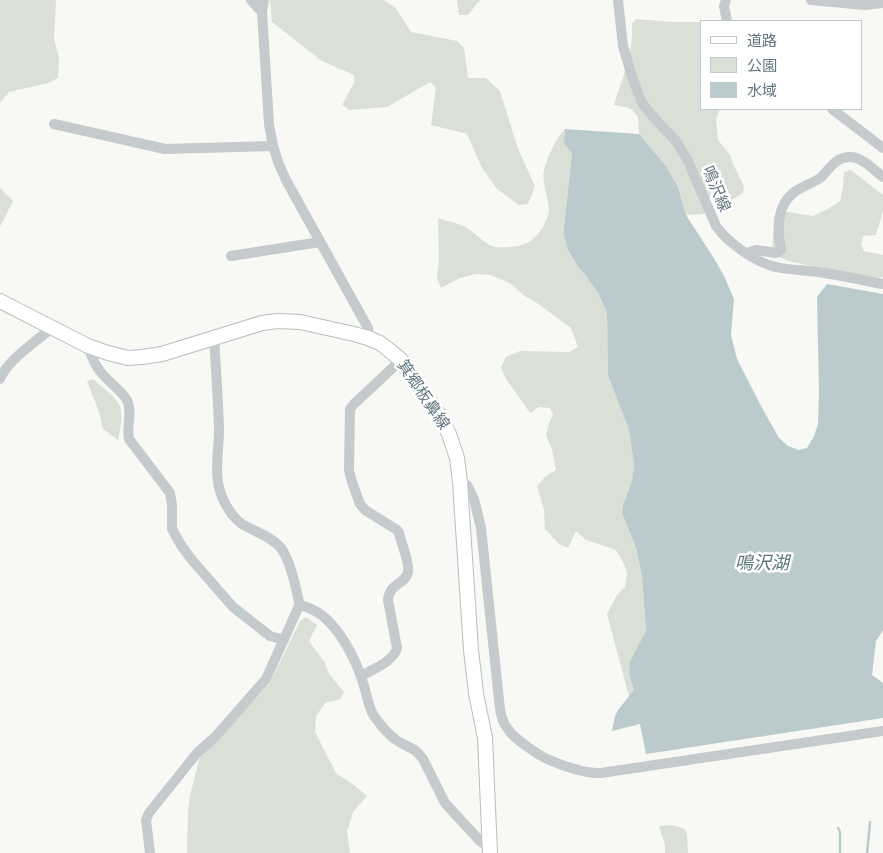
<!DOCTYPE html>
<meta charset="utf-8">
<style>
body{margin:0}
#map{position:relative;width:883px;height:853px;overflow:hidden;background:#f8f8f5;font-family:Quicksand,"Noto Sans JP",sans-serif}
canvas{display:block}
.legend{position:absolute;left:700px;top:20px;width:162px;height:90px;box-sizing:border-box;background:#fff;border:1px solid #c0c9cd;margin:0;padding:6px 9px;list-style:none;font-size:15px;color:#617782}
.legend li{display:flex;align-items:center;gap:10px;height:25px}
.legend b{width:25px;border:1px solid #c0c9cd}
</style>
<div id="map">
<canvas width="883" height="853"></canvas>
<ul class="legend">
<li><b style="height:6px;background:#fff"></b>道路</li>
<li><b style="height:14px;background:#dae0d5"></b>公園</li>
<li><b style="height:14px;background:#bbcacc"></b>水域</li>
</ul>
</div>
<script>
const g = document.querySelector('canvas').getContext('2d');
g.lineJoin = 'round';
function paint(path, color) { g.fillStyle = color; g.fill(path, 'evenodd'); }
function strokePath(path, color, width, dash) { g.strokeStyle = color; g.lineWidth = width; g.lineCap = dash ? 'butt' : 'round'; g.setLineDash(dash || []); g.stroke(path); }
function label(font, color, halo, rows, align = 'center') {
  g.font = font + ' Quicksand,"Noto Sans JP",sans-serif'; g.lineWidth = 5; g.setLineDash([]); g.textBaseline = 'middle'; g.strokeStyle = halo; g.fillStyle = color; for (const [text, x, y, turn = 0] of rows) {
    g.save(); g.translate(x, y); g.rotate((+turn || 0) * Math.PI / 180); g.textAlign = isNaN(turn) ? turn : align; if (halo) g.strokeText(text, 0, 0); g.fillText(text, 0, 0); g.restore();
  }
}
const green = new Path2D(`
 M 0,0 L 56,0 L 54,39 L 59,58 L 58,78 L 48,83 L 9,92 L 0,103 Z
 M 270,0 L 383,0 L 395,7 L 411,32 L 457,41 L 464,48 L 468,78 L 486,78 L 500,91 L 518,149 L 535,186 L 528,204 L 519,205 L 497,189 L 481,166 L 467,134 L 431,125 L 436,88 L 430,82 L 387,107 L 350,110 L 342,105 L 354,83 L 354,75 L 322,61 L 272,22 Z
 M 457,0 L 482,0 L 479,1 L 468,15 L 459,15 Z
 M 636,19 L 672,22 L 702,22 L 702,109 L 720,109 L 716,119 L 718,140 L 731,156 L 732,162 L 744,186 L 743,193 L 733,199 L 727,201 L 711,190 L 708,209 L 704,214 L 686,215 L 678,187 L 666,166 L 639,134 L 638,117 L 630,108 L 614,105 C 622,79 634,52 632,24 Z
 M 565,129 L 564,143 L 572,154 L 564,226 L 564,236 L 568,250 L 578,267 L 584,273 L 598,293 L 607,314 L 608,376 L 629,428 L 634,465 L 632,481 L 623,505 L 622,513 L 636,548 L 642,576 L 646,631 L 629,674 L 634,690 L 630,700 L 607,614 L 617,595 L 625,587 L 627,573 L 624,564 L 616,550 L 586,540 L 576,531 L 568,548 L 559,544 L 545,529 L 544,510 L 537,486 L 546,476 L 556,470 L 552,450 L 546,435 L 548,426 L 553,414 L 550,408 L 539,407 L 530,413 L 506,379 L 501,367 L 506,357 L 520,351 L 569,352 L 578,347 L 571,328 L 537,303 L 526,297 L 511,284 L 491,275 L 476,274 L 460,278 L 441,288 L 437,278 L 439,260 L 438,218 C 447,221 459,223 467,228 C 475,233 487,246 495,247 C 505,248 516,247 525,244 C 536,240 548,222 549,211 C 549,197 541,184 544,170 C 547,158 556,138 565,129 Z
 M 851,170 L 883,195 L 883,211 L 876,235 L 863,236 L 861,245 L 864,251 L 883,255 L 883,277 L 870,279 L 788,261 L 776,256 L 772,251 L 774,217 L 788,212 L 813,216 L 826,210 L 840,201 L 843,187 L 844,172 Z
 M 0,188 L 13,201 L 0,227 Z
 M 93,379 C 100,386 114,395 119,404 C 124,413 120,431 118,440 L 103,429 L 99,412 L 87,381 Z
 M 306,617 L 317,625 L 309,641 L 325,663 L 329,674 L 344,692 L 340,699 L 325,703 L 316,716 L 315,732 L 336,773 L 354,785 L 367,796 L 353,812 L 347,832 L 350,853 L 187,853 L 188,810 L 190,795 L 200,757 L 270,683 L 300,621 Z
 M 672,825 L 685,829 L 687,834 L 688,853 L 665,853 L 665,845 L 659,826 Z`);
const water = new Path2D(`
 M 565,129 L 639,134 L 666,166 L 678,187 L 686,215 L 715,260 L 724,276 L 734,299 L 731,335 L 737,359 L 761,406 L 779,438 L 788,446 L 799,450 L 807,448 L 814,436 L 818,424 L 819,391 L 817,297 L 827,284 L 883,294 L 883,630 L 876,641 L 872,675 L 883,683 L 883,718 L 646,754 L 640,724 L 612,731 L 615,716 L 618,710 L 634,690 L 629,674 L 630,662 L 646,631 L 642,576 L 636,548 L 622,513 L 623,505 L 632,481 L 634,465 L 629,429 L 608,376 L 607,313 L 598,293 L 584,273 L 578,267 L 568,250 L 564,236 L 564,226 L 572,154 L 564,143 Z`);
const stream = new Path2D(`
 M 838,828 L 840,832 L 840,853
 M 867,853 L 870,822`);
const street = new Path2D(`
 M 251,0 L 262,12
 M 264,0 L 262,12 L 269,124 L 273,146 L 278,162 L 286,180 L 368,328 L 368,338
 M 618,0 L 623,46 L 632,77 L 642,103 L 656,120 L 676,141 L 688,161 L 716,226 C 727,242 756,263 776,267 C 789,270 804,270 818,272 C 840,275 861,280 883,284
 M 726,0 L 724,6 L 727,21
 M 811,0 L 865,5 L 883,3
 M 832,109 L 883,148
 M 54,124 L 165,149 L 273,146
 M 747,253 L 756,250 L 776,253 L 781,250 C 777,229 776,204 796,191 C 803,186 813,183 820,178 C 830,169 836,156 851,157 C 863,158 874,170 883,177
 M 231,256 L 320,242
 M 214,337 C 216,368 218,398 219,429 C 219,451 213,475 222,497 C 226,506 233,518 242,524 C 255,532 271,536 281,548 C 291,562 296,589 300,606
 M 88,346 C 91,355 94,364 100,371 C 107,381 121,390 127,400 C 133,413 126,426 129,439 L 170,493 L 172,505 L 172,529 L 181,545 L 192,560 L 233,607 L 270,636 L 284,640
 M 0,379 C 7,361 36,341 52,328
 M 460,482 L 467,485 L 474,499 L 481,528 L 499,700 C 500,710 501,721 508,729 C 513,738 542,758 552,761 C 565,767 588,774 601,773 L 883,731
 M 361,676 C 373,669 393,662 397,648 L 388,600 C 390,582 405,585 408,572 C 410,563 401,543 399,533 L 397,530 L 365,510 L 360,504 L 352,482 L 349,470 L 350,409 L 354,404 L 401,360
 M 150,853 L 146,820 L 149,813 L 197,753 L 215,737 L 266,679 L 298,608 C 302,604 306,607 311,609 C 336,619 356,659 363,683 C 367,694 368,707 374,716 C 380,724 387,734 395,739 C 406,748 413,745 423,759 L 445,803 L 480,841 L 490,848`);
const secondary = new Path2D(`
 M 0,301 L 88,346 L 108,353 L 128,358 L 142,357 L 162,354 L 262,323 L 277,321 L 300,322 L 354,334 L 368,338 L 380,343 L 389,350 L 401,360 L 440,416 L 449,434 L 457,458 L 460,482 L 471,650 L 476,693 L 485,738 L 490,853`);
const streetNames = [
 ["鳴沢線",716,189,67],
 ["箕郷板鼻線",423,395,56]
];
const waterNames = [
 ["鳴沢湖",762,564]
];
paint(green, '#dae0d5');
paint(water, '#bbcacc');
strokePath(stream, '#bbcacc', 2.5);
strokePath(secondary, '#b7bec1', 16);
strokePath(street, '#c5cacd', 10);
strokePath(secondary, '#fff', 14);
label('16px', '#617782', '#fff', streetNames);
label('italic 18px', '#5c777c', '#fff', waterNames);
</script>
